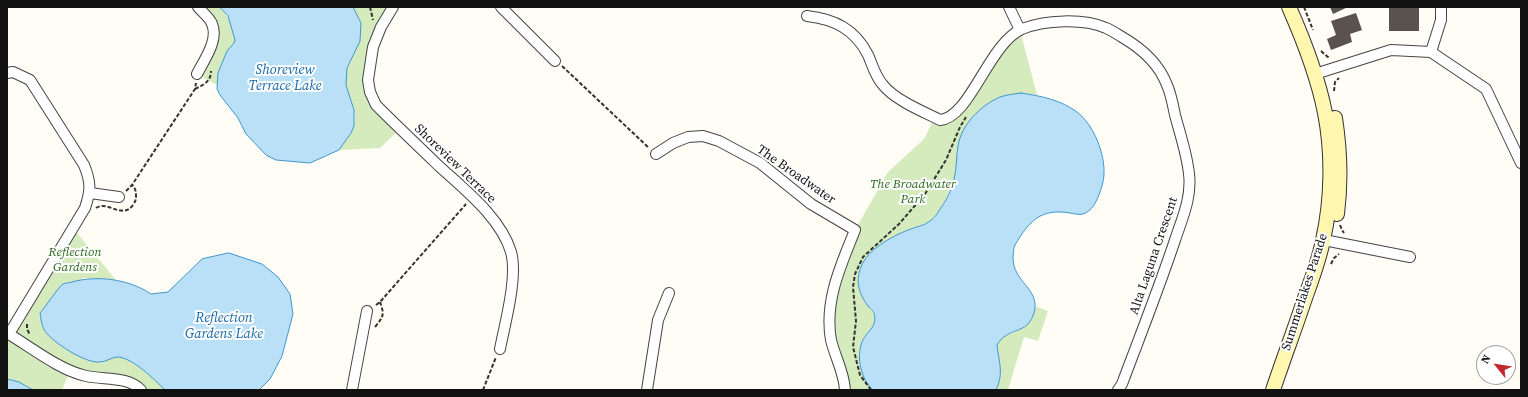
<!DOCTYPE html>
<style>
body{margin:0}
#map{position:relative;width:1528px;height:397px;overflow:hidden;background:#fffdf5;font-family:"Source Serif 4",serif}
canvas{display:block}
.frame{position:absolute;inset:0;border:8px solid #111;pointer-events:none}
.north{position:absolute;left:1476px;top:345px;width:40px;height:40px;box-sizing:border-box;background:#fff;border:1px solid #a0a0a0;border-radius:50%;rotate:300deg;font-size:11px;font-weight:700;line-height:16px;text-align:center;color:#111}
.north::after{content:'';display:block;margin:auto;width:14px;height:18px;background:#c4262e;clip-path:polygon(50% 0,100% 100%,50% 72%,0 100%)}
</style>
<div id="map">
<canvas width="1528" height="397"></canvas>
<div class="frame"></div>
<div class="north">N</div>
</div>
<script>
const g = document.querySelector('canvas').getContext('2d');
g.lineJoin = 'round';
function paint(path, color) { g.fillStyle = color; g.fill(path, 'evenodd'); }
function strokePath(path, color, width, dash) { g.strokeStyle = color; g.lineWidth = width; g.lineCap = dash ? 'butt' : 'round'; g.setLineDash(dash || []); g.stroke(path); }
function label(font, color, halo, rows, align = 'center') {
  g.font = font + ' "Source Serif 4",serif'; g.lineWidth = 4; g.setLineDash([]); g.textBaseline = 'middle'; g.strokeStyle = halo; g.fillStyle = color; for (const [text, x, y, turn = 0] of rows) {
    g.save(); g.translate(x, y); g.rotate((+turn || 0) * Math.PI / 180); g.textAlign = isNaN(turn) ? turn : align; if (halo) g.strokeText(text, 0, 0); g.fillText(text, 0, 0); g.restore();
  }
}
const green = new Path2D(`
 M 198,7 L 220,7 C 228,16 236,30 235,43 C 224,55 219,69 217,85 L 197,74 L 209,51 L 212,24 Z
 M 353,7 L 393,7 L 381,27 L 370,92 L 400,129 L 380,148 L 339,150 L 351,133 L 355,119 L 354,110 L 346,85 L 347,68 L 360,40 L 361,23 Z
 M 1020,30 L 1037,95 L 1021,93 L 1001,97 L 985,106 L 971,119 L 958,145 L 955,179 L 948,195 L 940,210 L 930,221 L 886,241 L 869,254 L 868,306 C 882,321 872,327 863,340 C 860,345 859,353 859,358 C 860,367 867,379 870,387 L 873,390 L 845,390 L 829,309 L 855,230 L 888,172 L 924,139 L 935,117 L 945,119 Z
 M 73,228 L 116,280 L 83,278 L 50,302 L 40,313 L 99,363 C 104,361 112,357 118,357 C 133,358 154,379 165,390 L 141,390 L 70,371 L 62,390 L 33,390 L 19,382 L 7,379 L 7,333 Z
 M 1035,306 L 1048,311 L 1038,341 L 1024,337 L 1008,390 L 996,390 C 1004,373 999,363 997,345 C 1005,331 1009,337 1019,330 C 1025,326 1034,313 1035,306 Z`);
const water = new Path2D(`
 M 220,7 L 353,7 L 361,23 L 360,41 L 347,68 L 346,85 L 354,110 L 354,126 L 351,133 L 339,150 L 310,163 L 276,160 L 266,155 L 246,134 L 238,118 L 220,95 L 217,89 L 218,73 L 227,51 L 234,43 L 235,40 L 228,16 Z
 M 1021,93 C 1041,96 1061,100 1077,112 C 1094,125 1105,154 1104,174 C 1104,181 1101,189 1099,195 C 1096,201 1094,208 1087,212 C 1082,216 1076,214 1070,213 C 1041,208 1029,221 1015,245 C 1013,249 1014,252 1013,256 C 1012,283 1041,288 1034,313 C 1027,336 1008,326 997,345 C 999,363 1004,373 996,390 L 873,390 C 861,379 856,358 862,342 C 866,331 878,328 874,313 C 873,310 870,309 868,306 C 859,294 855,281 861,267 C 868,249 891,237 908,230 C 915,227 924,226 930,221 C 934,218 938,213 940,209 C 946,201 952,190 954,179 C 957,169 956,157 958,146 C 961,125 981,105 1000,97 C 1006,95 1014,94 1021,93 Z
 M 229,253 L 262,264 L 278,277 L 290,294 L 293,314 L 282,356 L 270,379 L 259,390 L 165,390 C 155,380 133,358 118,357 C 112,357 106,362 100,362 C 86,364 52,342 45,331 C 42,327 41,319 40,313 C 45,308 58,287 63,284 C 65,283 69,283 72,282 C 97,275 129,279 151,294 L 168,292 L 202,259 Z
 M 7,379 L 19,382 L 33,390 L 7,390 Z`);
const building = new Path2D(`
 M 1330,7 L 1348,7 L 1333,14 Z
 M 1389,7 L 1419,7 L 1419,31 L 1389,31 Z
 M 1356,13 L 1362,30 L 1350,34 L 1352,42 L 1331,50 L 1327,39 L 1336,35 L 1331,21 Z`);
const path = new Path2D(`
 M 370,7 L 373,20
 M 1304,7 L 1313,30
 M 1321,51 L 1329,58
 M 562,66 L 649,148
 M 195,89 C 203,85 211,82 211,71
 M 1334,91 L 1335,82 L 1339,78
 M 126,191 L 132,185 L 195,89 L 196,83
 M 96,208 C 108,200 122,220 133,205 C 135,202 136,200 136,197 C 136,192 136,189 132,185
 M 1340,225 L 1342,230 L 1344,233
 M 1331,264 L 1334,258 L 1339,254
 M 376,305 L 380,302 L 466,204
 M 27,324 L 27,329 L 30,335
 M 375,327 C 383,317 385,315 380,302
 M 483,390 L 496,357
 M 871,390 L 860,375 L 853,347 L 856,321 L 853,287 L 855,274 L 863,257 L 899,224 L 925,194 L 946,160 L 960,127 L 966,117`);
const street = new Path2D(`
 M 393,7 L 381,27 L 373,47 L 368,80 L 370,92 L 376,105 C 397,126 418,146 440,167 C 465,190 501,218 511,252 C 518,277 505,323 500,349
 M 501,7 L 555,61
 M 1009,7 L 1020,30
 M 807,16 C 834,19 855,29 868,55 C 873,66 875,76 883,85 C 895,100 922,111 940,120 C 970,118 989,43 1022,29 C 1045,20 1083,18 1106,28 C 1111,30 1117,34 1122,37 C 1141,48 1159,64 1167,85 C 1171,94 1173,105 1175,115 C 1180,134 1187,154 1189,174 C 1192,197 1182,219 1175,240 C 1159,288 1140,336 1122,384 L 1118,390
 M 1431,52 L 1441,20 L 1441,7
 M 7,73 L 13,72 L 30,80 L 84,165 C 91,182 91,190 85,208 L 9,334
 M 197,74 C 204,60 219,40 212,24 C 210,18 202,12 198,7
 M 1315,74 L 1391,50 L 1431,52 L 1486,89 L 1521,163
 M 656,154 L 673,143 L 688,137 L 703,136 L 719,141 L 760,163 L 811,204 L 855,230 C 841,265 824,301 831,340 C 835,357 844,372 845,390
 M 90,193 L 119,197
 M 1324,240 L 1410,257
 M 7,333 C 31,347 59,370 86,376 C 104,380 128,376 141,390
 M 352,390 L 367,311
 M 647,390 L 658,320 L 669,293`);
const secondary = new Path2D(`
 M 1335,118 C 1340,150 1341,182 1337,214
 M 1273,390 C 1283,360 1294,331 1304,301 C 1311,281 1319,261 1323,240 C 1332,200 1333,154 1325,113 C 1318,77 1304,41 1289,7`);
const streetNames = [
 ["Shoreview Terrace",455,164,44],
 ["The Broadwater",796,175,35],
 ["Alta Laguna Crescent",1154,256,-71],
 ["Summerlakes Parade",1305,292,-72]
];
const parkNames = [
 ["The Broadwater",913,185],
 ["Park",913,200],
 ["Reflection",75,253],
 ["Gardens",75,268]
];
const waterNames = [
 ["Shoreview",285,70],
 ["Terrace Lake",285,86],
 ["Reflection",224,318],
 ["Gardens Lake",224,334]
];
paint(green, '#d5ebbd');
paint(water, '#b9e0f7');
strokePath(water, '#3f96cf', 1);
paint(building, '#5a524d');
strokePath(street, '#444', 12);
strokePath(secondary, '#333', 16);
strokePath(path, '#333', 2, [4, 2]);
strokePath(street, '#fff', 10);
strokePath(secondary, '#fff6b0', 14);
label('13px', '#111', '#fff', streetNames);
label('italic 13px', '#2f6b1f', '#fff', parkNames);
label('italic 14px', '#1768a6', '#fff', waterNames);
</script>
